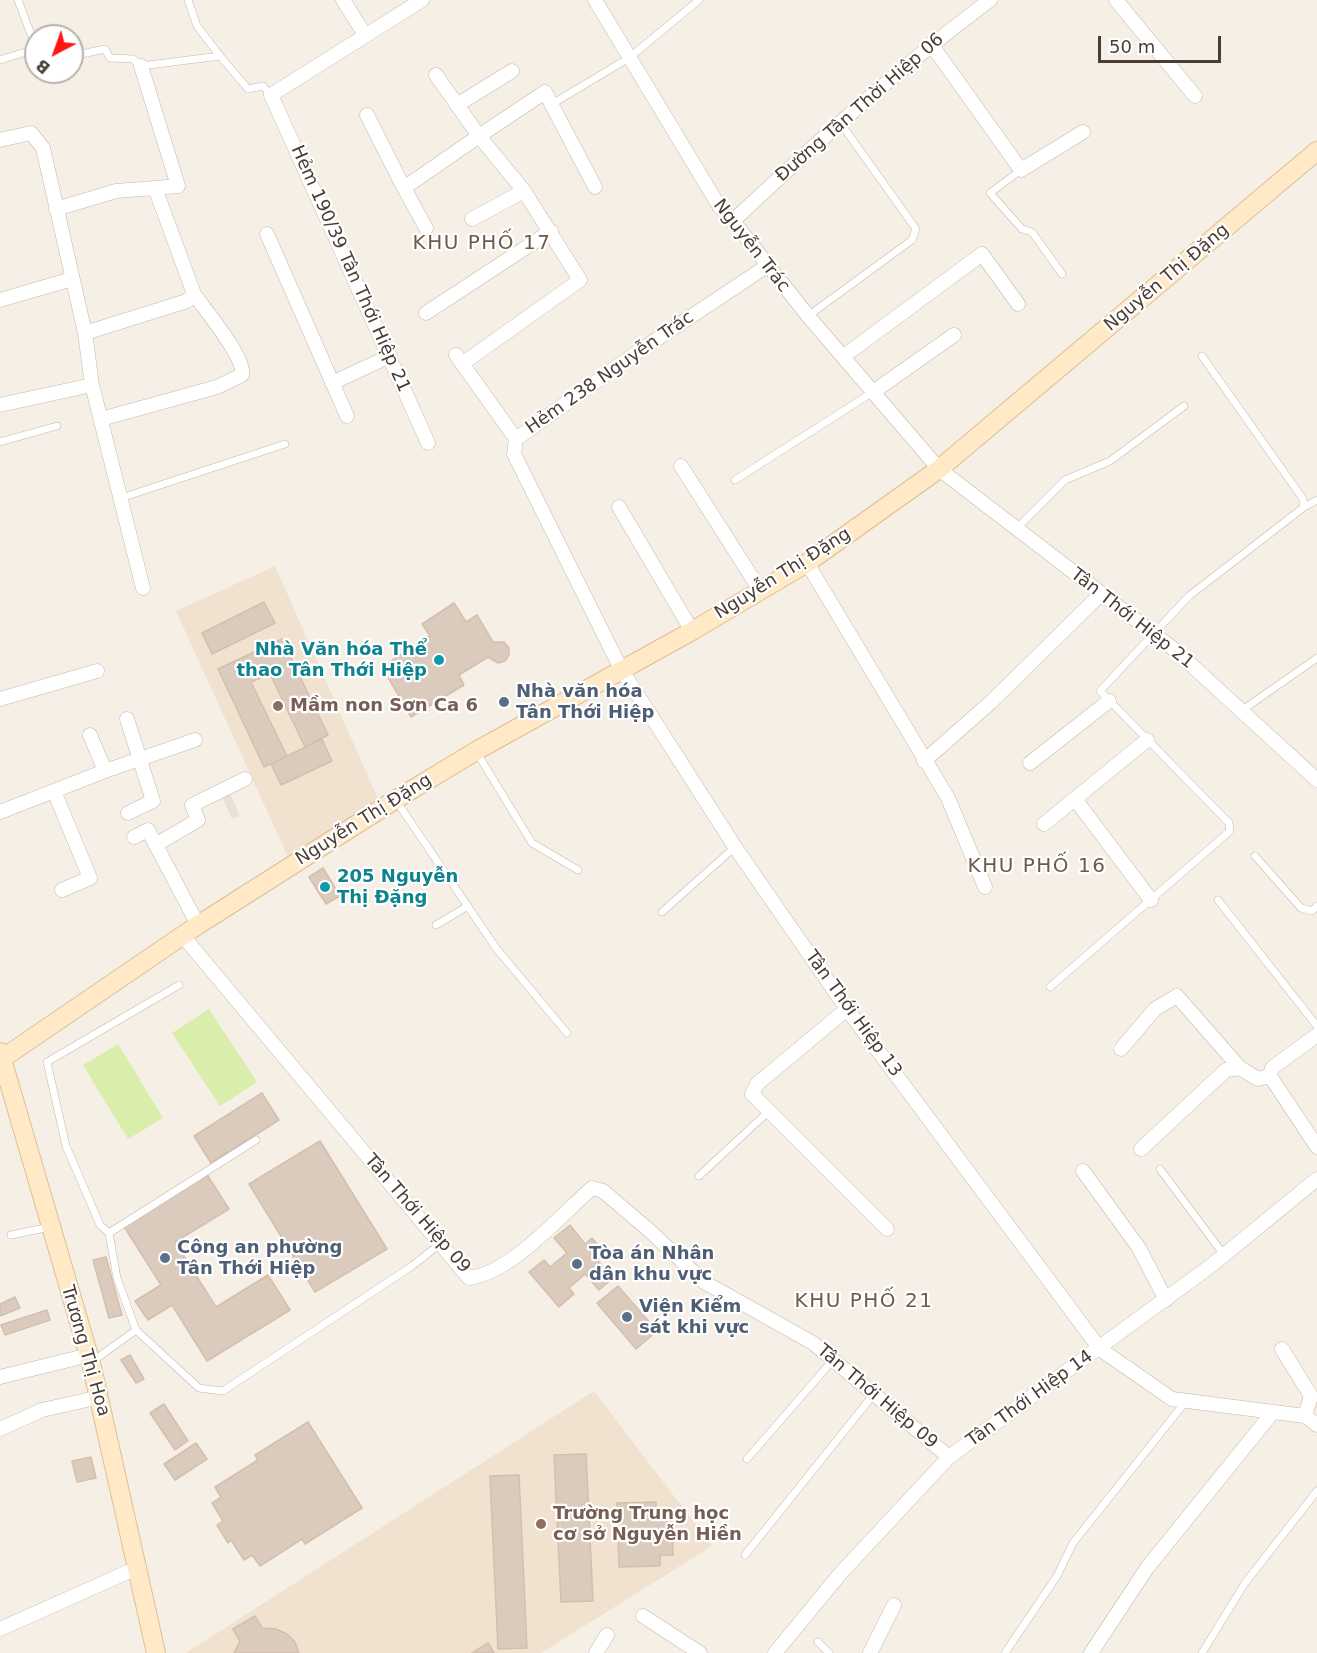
<!DOCTYPE html>
<meta charset="utf-8">
<style>
body{margin:0}
#map{position:relative;width:1317px;height:1653px;overflow:hidden;background:#f5efe6;font-family:"DejaVu Sans",sans-serif}
canvas{display:block}
.north{position:absolute;left:24px;top:24px;width:60px;height:60px;box-sizing:border-box;background:#fff;border:2px solid #b6b2ae;border-radius:50%;rotate:221deg;font-size:16px;font-weight:700;line-height:24px;text-align:center;color:#493e35}
.north::after{content:'';display:block;margin:auto;width:21px;height:27px;background:#ff1514;clip-path:polygon(50% 0,100% 100%,50% 72%,0 100%)}
.scale{position:absolute;left:1098px;top:36px;width:123px;height:27px;box-sizing:border-box;border:3px solid #493e35;border-top:0;padding-left:8px;font-size:18px;line-height:21px;white-space:nowrap;color:#493e35;-webkit-text-stroke:4px #fff;paint-order:stroke}
</style>
<div id="map">
<canvas width="1317" height="1653"></canvas>
<div class="north">B</div>
<div class="scale">50 m</div>
</div>
<script>
const g = document.querySelector('canvas').getContext('2d');
g.lineJoin = 'round';
function paint(path, color) { g.fillStyle = color; g.fill(path, 'evenodd'); }
function strokePath(path, color, width, dash) { g.strokeStyle = color; g.lineWidth = width; g.lineCap = dash ? 'butt' : 'round'; g.setLineDash(dash || []); g.stroke(path); }
function label(font, color, halo, rows, align = 'center') {
  g.font = font + ' "DejaVu Sans",sans-serif'; g.lineWidth = 4.5; g.setLineDash([]); g.textBaseline = 'middle'; g.strokeStyle = halo; g.fillStyle = color; for (const [text, x, y, turn = 0] of rows) {
    g.save(); g.translate(x, y); g.rotate((+turn || 0) * Math.PI / 180); g.textAlign = isNaN(turn) ? turn : align; if (halo) g.strokeText(text, 0, 0); g.fillText(text, 0, 0); g.restore();
  }
}
const residential = new Path2D(`
 M 228,789 L 240,816 L 232,819 L 220,792 Z`);
const education = new Path2D(`
 M 275,566 L 379,801 L 288,857 L 176,611 Z
 M 594,1391 L 712,1546 L 541,1653 L 186,1653 Z`);
const green = new Path2D(`
 M 209,1009 L 257,1082 L 220,1106 L 172,1033 Z
 M 118,1044 L 163,1118 L 128,1139 L 83,1065 Z`);
const building = new Path2D(`
 M 264,602 L 275,623 L 212,654 L 202,633 Z
 M 454,603 L 466,622 L 477,615 L 493,642 L 504,642 L 509,648 L 509,655 L 505,661 L 498,663 L 488,657 L 459,675 L 464,685 L 411,717 L 382,667 L 430,636 L 422,624 Z
 M 282,639 L 328,735 L 305,747 L 270,674 L 251,682 L 287,756 L 264,767 L 218,669 Z
 M 322,739 L 332,761 L 281,785 L 271,764 Z
 M 323,868 L 340,896 L 326,904 L 309,877 Z
 M 262,1093 L 279,1120 L 211,1163 L 194,1136 Z
 M 320,1141 L 387,1249 L 315,1292 L 249,1184 Z
 M 206,1173 L 229,1209 L 175,1242 L 216,1307 L 268,1275 L 290,1310 L 207,1361 L 172,1305 L 148,1320 L 135,1301 L 161,1285 L 123,1225 Z
 M 570,1225 L 585,1244 L 592,1238 L 606,1254 L 597,1260 L 613,1278 L 599,1290 L 585,1274 L 569,1288 L 574,1294 L 559,1307 L 529,1272 L 544,1260 L 550,1267 L 567,1253 L 554,1238 Z
 M 106,1257 L 122,1315 L 109,1318 L 93,1260 Z
 M 618,1286 L 657,1331 L 636,1349 L 597,1303 Z
 M 15,1297 L 20,1308 L 0,1316 L 0,1304 Z
 M 47,1310 L 50,1320 L 5,1335 L 1,1325 Z
 M 130,1355 L 144,1379 L 136,1383 L 121,1360 Z
 M 164,1404 L 188,1441 L 175,1450 L 150,1413 Z
 M 308,1422 L 362,1508 L 305,1544 L 302,1539 L 260,1566 L 252,1555 L 244,1560 L 231,1540 L 228,1543 L 217,1525 L 223,1521 L 212,1503 L 221,1497 L 215,1487 L 258,1460 L 255,1455 Z
 M 196,1443 L 207,1459 L 175,1480 L 164,1464 Z
 M 586,1454 L 593,1601 L 561,1602 L 554,1455 Z
 M 91,1457 L 96,1478 L 77,1482 L 72,1461 Z
 M 519,1475 L 527,1648 L 498,1649 L 490,1476 Z
 M 656,1502 L 656,1513 L 672,1513 L 673,1555 L 660,1555 L 660,1566 L 619,1567 L 617,1503 Z
 M 255,1616 L 262,1628 L 276,1629 L 287,1634 L 295,1642 L 299,1653 L 234,1653 L 240,1641 L 233,1629 Z
 M 488,1643 L 494,1653 L 472,1653 Z`);
const lane = new Path2D(`
 M 18,0 L 36,48
 M 188,0 L 197,26 L 220,56
 M 72,56 L 105,49 L 110,58 L 133,59 L 141,66 L 220,56 L 248,89 L 263,86 L 271,95
 M 0,60 L 36,49
 M 552,104 L 629,58 L 699,0
 M 1021,170 L 990,193 L 1022,229 L 1032,232 L 1062,274
 M 808,316 L 912,240 L 916,229 L 839,121
 M 0,442 L 57,426
 M 735,480 L 873,392
 M 121,498 L 285,444
 M 1304,507 L 1317,500
 M 1016,529 L 1065,480 L 1110,461 L 1184,406
 M 1241,711 L 1317,658
 M 477,753 L 532,843 L 578,870
 M 397,802 L 496,948 L 567,1033
 M 1255,856 L 1301,908 L 1312,911 L 1317,906
 M 1218,900 L 1317,1026
 M 662,912 L 735,847
 M 436,925 L 468,906
 M 1050,987 L 1230,831 L 1229,823 L 1100,691 L 1189,596 L 1304,507 L 1303,499 L 1202,356
 M 1160,1169 L 1224,1255
 M 699,1176 L 769,1111
 M 109,1233 L 100,1225 L 66,1146 L 47,1062 L 179,985
 M 11,1235 L 50,1227
 M 136,1330 L 117,1278 L 109,1233 L 256,1140
 M 93,1361 L 136,1330 L 199,1388 L 223,1391 L 412,1266 L 440,1244
 M 747,1459 L 833,1360
 M 745,1555 L 874,1394
 M 818,1642 L 829,1653
 M 1005,1653 L 1057,1576 L 1073,1543 L 1186,1401
 M 1202,1653 L 1245,1583 L 1317,1491`);
const street = new Path2D(`
 M 343,0 L 365,35
 M 422,0 L 271,95 L 428,443
 M 595,0 L 719,206 L 733,221 L 808,316 L 939,469 L 1175,650 L 1317,780
 M 1116,0 L 1195,96
 M 931,44 L 1021,170 L 1083,132
 M 436,75 L 479,136 L 545,92 L 595,187
 M 457,105 L 512,71
 M 367,115 L 404,188 L 479,136 L 524,191 L 580,280 L 462,364
 M 0,140 L 31,133 L 43,148 L 85,333 L 92,385 L 143,588
 M 404,188 L 426,228
 M 56,209 L 116,191 L 155,188
 M 472,219 L 524,191
 M 733,221 C 816,143 899,68 990,0
 M 267,234 L 347,416
 M 767,266 L 639,351 L 516,439 L 514,454 L 621,669 L 735,847 L 847,1009 L 1100,1349 L 1172,1399 L 1305,1416 L 1317,1425
 M 0,300 L 72,279
 M 426,313 L 551,231
 M 85,333 L 187,301 L 194,294 L 155,188 L 178,186 L 141,66
 M 456,355 L 516,439
 M 844,356 L 982,254 L 1018,304
 M 332,383 L 390,356
 M 873,392 L 954,335
 M 0,405 L 92,385
 M 101,419 L 217,387 L 242,375 C 246,358 205,310 194,294
 M 681,466 L 760,590
 M 619,507 L 692,631
 M 807,563 L 948,798 L 985,887
 M 0,699 L 97,671
 M 127,719 L 153,801 L 128,813
 M 924,761 L 991,702 L 1101,594
 M 1030,763 L 1109,701
 M 105,771 L 195,740
 M 54,791 L 90,878 L 62,890
 M 1075,799 L 1151,900
 M 0,812 L 105,771 L 90,735
 M 1044,824 L 1147,740
 M 134,837 L 148,830 L 198,925
 M 157,844 L 198,820 L 192,805 L 245,779
 M 183,936 L 469,1278 C 511,1273 560,1216 592,1188 L 603,1191 L 651,1232 L 704,1282 L 813,1343 L 949,1457
 M 847,1009 L 757,1084 L 752,1094 L 887,1229
 M 1317,1035 L 1272,1068 L 1270,1076 L 1317,1147
 M 1121,1049 L 1155,1009 L 1177,996 L 1240,1068 L 1258,1079 L 1270,1076
 M 1141,1149 L 1226,1070 L 1240,1068
 M 1083,1171 L 1139,1248 L 1166,1300
 M 1282,1349 L 1311,1396 L 1305,1416
 M 0,1377 L 89,1355
 M 0,1429 L 42,1410 L 100,1397
 M 643,1616 L 700,1653
 M 0,1629 L 139,1567
 M 596,1653 L 607,1635
 M 775,1653 L 840,1574 L 949,1457 L 1212,1265 L 1317,1179
 M 870,1653 L 894,1605
 M 1091,1653 L 1147,1568 L 1273,1412`);
const secondary = new Path2D(`
 M 0,1052 L 91,1363 L 156,1653
 M 0,1060 L 198,925 L 395,800 L 476,751 L 692,631 L 807,563 L 939,469 L 1317,151`);
const markers = [
 [439,660,6,"#0f9aa8"],
 [504,702,6,"#5c6f8a"],
 [278,706,6,"#8d6e63"],
 [325,887,6,"#0f9aa8"],
 [165,1258,6,"#5c6f8a"],
 [577,1264,6,"#5c6f8a"],
 [627,1317,6,"#5c6f8a"],
 [541,1524,6,"#8d6e63"]
];
const streetNames = [
 ["Đường Tân Thời Hiệp 06",860,108,-41],
 ["Nguyễn Trác",751,246,52],
 ["Hẻm 190/39 Tân Thới Hiệp 21",350,269,66],
 ["Nguyễn Thị Đặng",1167,278,-40],
 ["Hẻm 238 Nguyễn Trác",610,373,-35],
 ["Nguyễn Thị Đặng",783,574,-32],
 ["Tân Thới Hiệp 21",1132,619,38],
 ["Nguyễn Thị Đặng",364,820,-32],
 ["Tân Thới Hiệp 13",853,1014,54],
 ["Tân Thới Hiệp 09",417,1214,49],
 ["Trương Thị Hoa",85,1351,74],
 ["Tân Thới Hiệp 09",877,1397,40],
 ["Tân Thới Hiệp 14",1030,1399,-36]
];
const cultureNames = [
 ["Nhà Văn hóa Thể",427,650],
 ["thao Tân Thới Hiệp",427,671],
 ["205 Nguyễn",337,877,"left"],
 ["Thị Đặng",337,898,"left"]
];
const serviceNames = [
 ["Nhà văn hóa",516,692],
 ["Tân Thới Hiệp",516,713],
 ["Công an phường",177,1248],
 ["Tân Thới Hiệp",177,1269],
 ["Tòa án Nhân",589,1254],
 ["dân khu vực",589,1275],
 ["Viện Kiểm",639,1307],
 ["sát khi vực",639,1328]
];
const educationNames = [
 ["Mầm non Sơn Ca 6",290,706],
 ["Trường Trung học",553,1514],
 ["cơ sở Nguyễn Hiền",553,1535]
];
const neighbourhoodNames = [
 ["KHU PHỐ 17",482,244],
 ["KHU PHỐ 16",1037,867],
 ["KHU PHỐ 21",864,1302]
];
paint(residential, '#eae0d4');
paint(education, '#f0e2cf');
paint(green, '#d9eeaa');
paint(building, '#dbcbbd');
strokePath(building, '#d4bfad', 1.5);
strokePath(lane, '#c5b8ab', 8);
strokePath(street, '#c5b8ab', 15);
strokePath(secondary, '#debf93', 20);
strokePath(lane, '#fff', 7);
strokePath(street, '#fff', 14);
strokePath(secondary, '#ffe9c7', 18);
for (const [x, y, r, color] of markers) { const dot = new Path2D(); dot.arc(x, y, r, 0, 2 * Math.PI); g.fillStyle = color; g.fill(dot); strokePath(dot, '#fff', 2); }
label('18px', '#493e35', '#fff', streetNames);
label('bold 18px', '#0d838f', '#fff', cultureNames, 'right');
label('bold 18px', '#4e5e75', '#fff', serviceNames, 'left');
label('bold 18px', '#785e54', '#fff', educationNames, 'left');
g.letterSpacing = '1.5px';
label('20px', '#6d5a4a', '#fff', neighbourhoodNames);
g.letterSpacing = '0px';
</script>
